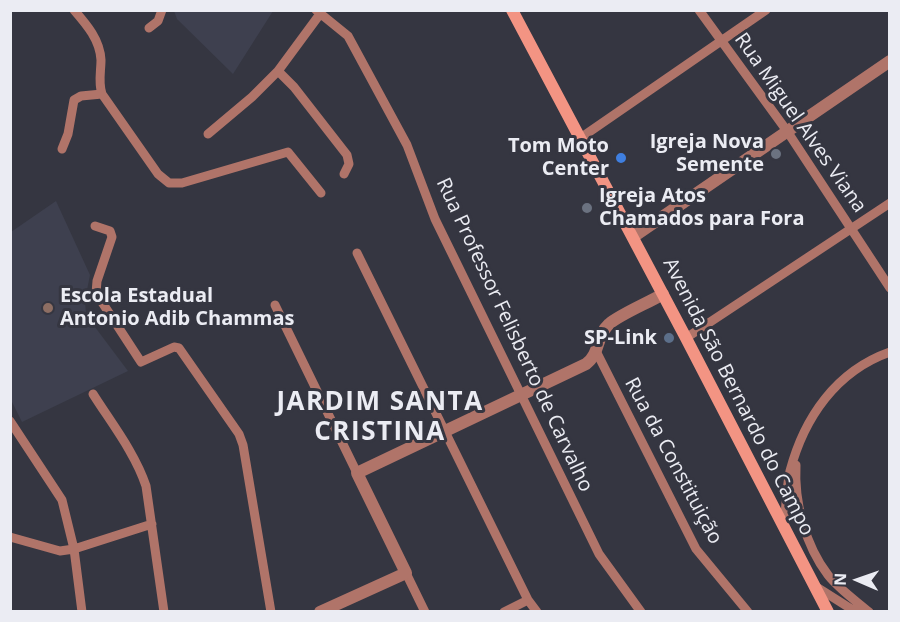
<!DOCTYPE html>
<meta charset="utf-8">
<style>
body{margin:0}
#map{position:relative;width:900px;height:622px;overflow:hidden;background:#353641;font-family:"Open Sans",sans-serif}
canvas{display:block}
.frame{position:absolute;inset:0;border:12px solid #ebecf3;pointer-events:none}
.north{position:absolute;left:828px;top:550px;width:60px;height:60px;-webkit-text-stroke:4px #353641;paint-order:stroke;rotate:272deg;font-size:16px;font-weight:700;line-height:24px;text-align:center;color:#ebecf3}
.north::after{content:'';display:block;margin:auto;width:21px;height:27px;background:#ebecf3;clip-path:polygon(50% 0,100% 100%,50% 72%,0 100%)}
</style>
<div id="map">
<canvas width="900" height="622"></canvas>
<div class="frame"></div>
<div class="north">N</div>
</div>
<script>
const g = document.querySelector('canvas').getContext('2d');
g.lineJoin = 'round';
function paint(path, color) { g.fillStyle = color; g.fill(path, 'evenodd'); }
function strokePath(path, color, width, dash) { g.strokeStyle = color; g.lineWidth = width; g.lineCap = dash ? 'butt' : 'round'; g.setLineDash(dash || []); g.stroke(path); }
function label(font, color, halo, rows, align = 'center') {
  g.font = font + ' "Open Sans",sans-serif'; g.lineWidth = 6; g.setLineDash([]); g.textBaseline = 'middle'; g.strokeStyle = halo; g.fillStyle = color; for (const [text, x, y, turn = 0] of rows) {
    g.save(); g.translate(x, y); g.rotate((+turn || 0) * Math.PI / 180); g.textAlign = isNaN(turn) ? turn : align; if (halo) g.strokeText(text, 0, 0); g.fillText(text, 0, 0); g.restore();
  }
}
const built = new Path2D(`
 M 174,11 L 273,11 L 233,74 L 177,19 Z
 M 56,201 L 90,275 L 85,300 L 86,315 L 128,371 L 22,422 L 11,400 L 11,232 Z`);
const minor = new Path2D(`
 M 74,10 C 87,25 100,40 101,60 C 101,71 98,83 102,94 L 158,174 L 169,183 L 182,183 L 288,152 L 321,193
 M 316,10 L 348,36 L 407,145 L 435,219 L 599,554 L 641,612
 M 699,10 L 787,131 L 890,288
 M 149,28 L 158,21 L 162,10
 M 278,71 L 294,87 L 347,155 L 349,164 L 344,174
 M 208,134 L 252,97 L 278,71 L 320,14
 M 579,139 L 766,10
 M 62,149 L 68,134 L 74,100 L 81,96 L 102,94
 M 95,226 L 110,231 L 112,237 L 97,281 L 96,293 L 141,362 L 174,347 L 179,348 L 239,434 L 243,445 L 271,612
 M 357,253 L 528,600 L 537,612
 M 275,305 L 357,473
 M 686,338 L 890,203
 M 596,351 L 696,549 L 748,612
 M 93,394 C 112,424 135,453 146,486 L 164,612
 M 10,421 L 62,500 L 74,549 L 82,612
 M 796,465 C 794,502 805,545 828,575 C 839,589 855,600 869,612
 M 784,527 C 786,509 786,489 790,471 C 804,418 836,371 890,352
 M 10,537 L 60,551 L 74,549 L 152,524
 M 406,573 L 425,612
 M 815,586 L 856,612
 M 504,612 L 528,600`);
const tertiary = new Path2D(`
 M 633,237 L 890,61
 M 320,612 L 406,573 L 357,473 L 586,364 C 600,354 596,336 609,324 C 621,314 648,303 663,294`);
const secondary = new Path2D(`
 M 512,10 L 686,338 L 828,612`);
const markers = [
 [776,154,6,"#6b7280"],
 [621,158,6,"#3f7fe0"],
 [587,208,6,"#6b7280"],
 [48,308,6,"#8d6e63"],
 [669,338,6,"#5c6f8a"]
];
const streetNames = [
 ["Rua Miguel Alves Viana",800,123,55],
 ["Rua Professor Felisberto de Carvalho",514,335,65],
 ["Avenida São Bernardo do Campo",738,397,63],
 ["Rua da Constituição",673,461,62]
];
const poiNames = [
 ["Igreja Nova",764,142],
 ["Semente",764,165],
 ["Tom Moto",609,146],
 ["Center",609,169],
 ["Igreja Atos",599,196,"left"],
 ["Chamados para Fora",599,219,"left"],
 ["Escola Estadual",60,296,"left"],
 ["Antonio Adib Chammas",60,319,"left"],
 ["SP-Link",657,338]
];
const districtNames = [
 ["JARDIM SANTA",380,403],
 ["CRISTINA",380,433]
];
paint(built, '#3e404f');
strokePath(minor, '#b07469', 9);
strokePath(tertiary, '#b07469', 12);
strokePath(secondary, '#f39483', 12);
for (const [x, y, r, color] of markers) { const dot = new Path2D(); dot.arc(x, y, r, 0, 2 * Math.PI); g.fillStyle = color; g.fill(dot); strokePath(dot, '#353641', 2); }
label('20px', '#ebecf3', '#353641', streetNames);
label('bold 20px', '#ebecf3', '#353641', poiNames, 'right');
g.letterSpacing = '1.5px';
label('bold 26px', '#ebecf3', '#353641', districtNames);
g.letterSpacing = '0px';
</script>
